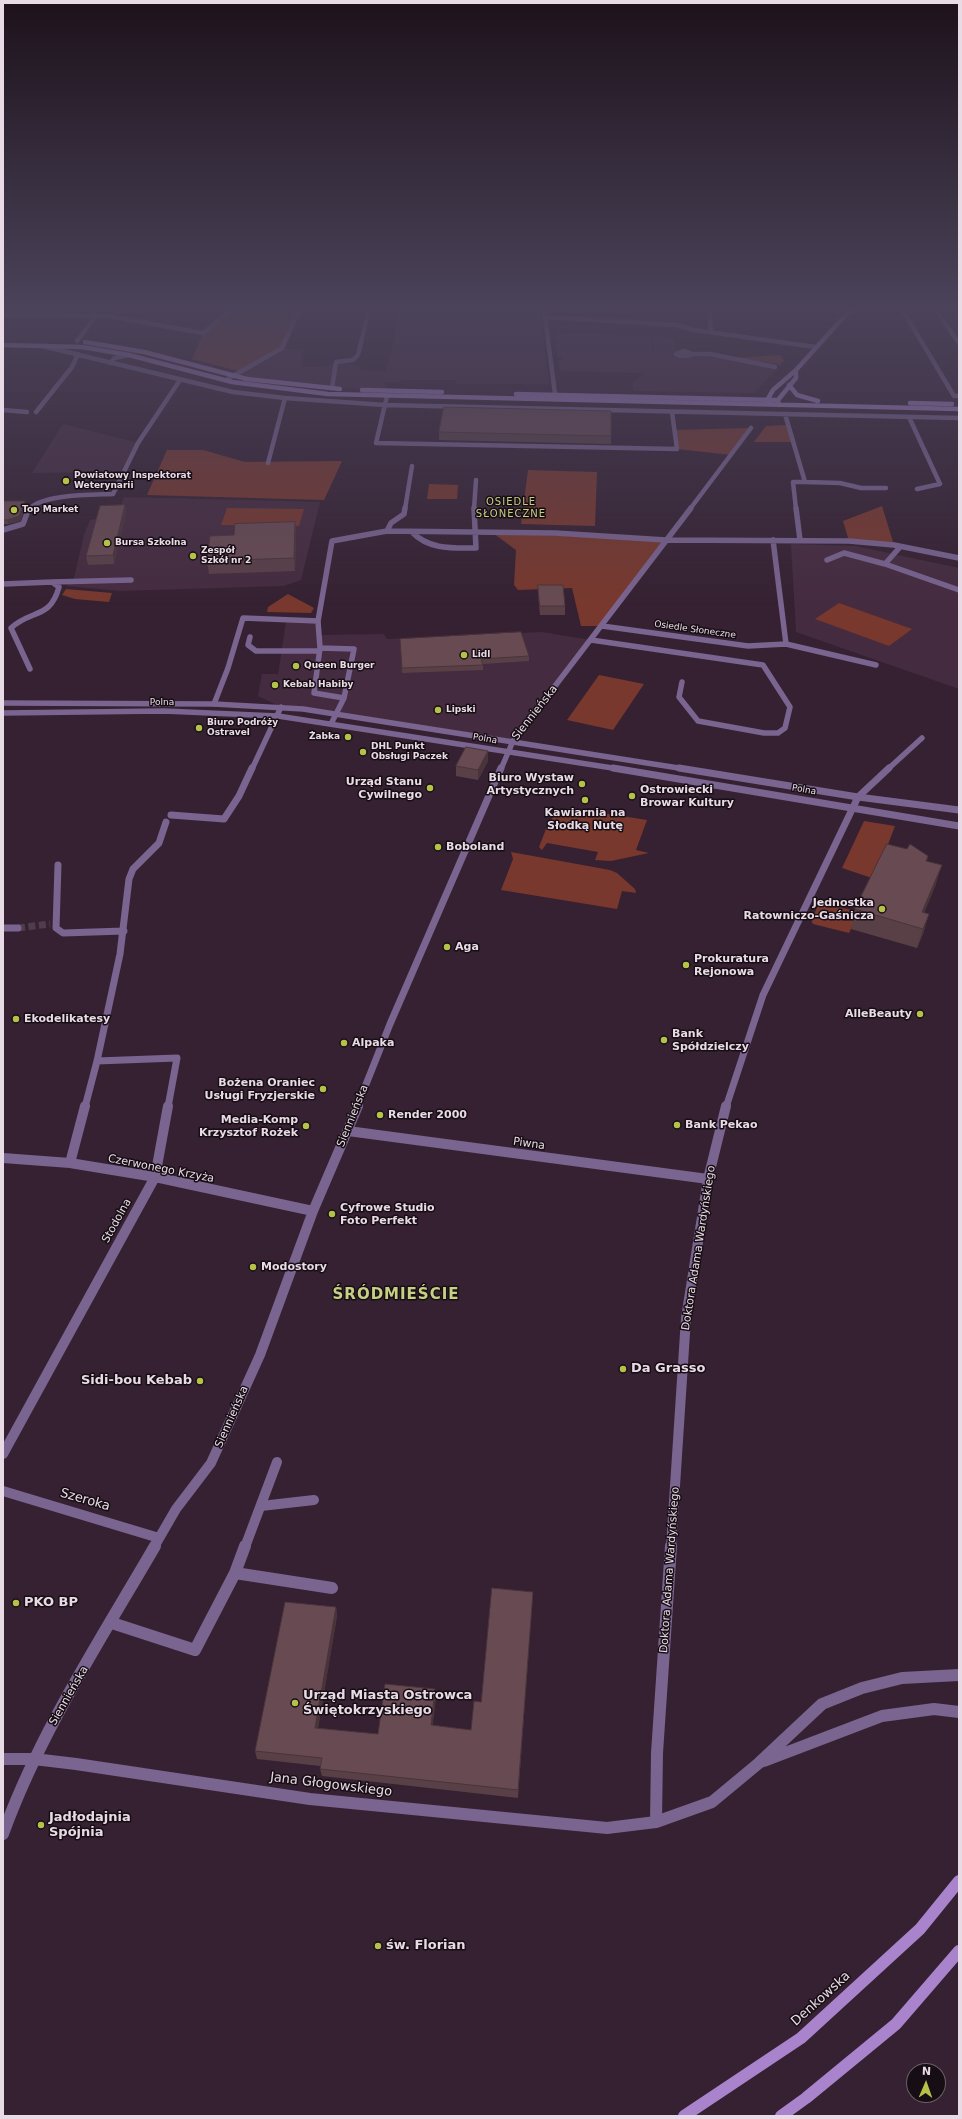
<!DOCTYPE html>
<meta charset="utf-8">
<style>
body{margin:0}
#map{position:relative;width:962px;height:2119px;overflow:hidden;background:#352131;font-family:"DejaVu Sans",sans-serif}
canvas{display:block}
.frame{position:absolute;inset:0;border:4px solid #e9dbe5;pointer-events:none}
.north{position:absolute;left:906px;top:2063px;width:40px;height:40px;box-sizing:border-box;background:#170e15;border:1px solid #6b6068;border-radius:50%;rotate:2deg;font-size:11px;font-weight:700;line-height:16px;text-align:center;color:#e9dbe5}
.north::after{content:'';display:block;margin:auto;width:14px;height:18px;background:#b5c249;clip-path:polygon(50% 0,100% 100%,50% 72%,0 100%)}
</style>
<div id="map">
<canvas width="962" height="2119"></canvas>
<div class="frame"></div>
<div class="north">N</div>
</div>
<script>
const g = document.querySelector('canvas').getContext('2d');
g.lineJoin = 'round';
function paint(path, color) { g.fillStyle = color; g.fill(path, 'evenodd'); }
function strokePath(path, color, width, dash) { g.strokeStyle = color; g.lineWidth = width; g.lineCap = dash ? 'butt' : 'round'; g.setLineDash(dash || []); g.stroke(path); }
function label(font, color, halo, rows, align = 'center') {
  g.font = font + ' "DejaVu Sans",sans-serif'; g.lineWidth = 3; g.setLineDash([]); g.textBaseline = 'middle'; g.strokeStyle = halo; g.fillStyle = color; for (const [text, x, y, turn = 0] of rows) {
    g.save(); g.translate(x, y); g.rotate((+turn || 0) * Math.PI / 180); g.textAlign = isNaN(turn) ? turn : align; if (halo) g.strokeText(text, 0, 0); g.fillText(text, 0, 0); g.restore();
  }
}
const built = new Path2D(`
 M 397,309 L 540,309 L 549,384 L 456,384 L 456,380 L 405,380 L 398,382 L 384,382 L 388,391 L 363,390 L 234,376 L 282,348 L 303,350 L 301,367 L 323,367 L 336,362 L 362,366 L 361,370 L 386,371 L 394,339 Z
 M 585,333 L 651,337 L 656,373 L 652,336 L 674,338 L 676,350 L 777,369 L 755,392 L 751,393 L 634,391 L 632,384 L 645,373 L 560,371 L 558,361 L 562,360 L 562,358 L 557,357 L 555,334 Z
 M 63,424 L 138,443 L 124,472 L 32,473 Z
 M 124,497 L 320,502 L 301,580 L 283,586 L 120,591 L 67,586 L 74,578 L 84,535 L 90,520 L 96,519 L 97,514 L 119,510 Z
 M 791,544 L 855,546 L 959,568 L 959,689 L 796,632 Z
 M 318,621 L 318,635 L 384,634 L 387,639 L 542,632 L 591,640 L 513,741 L 281,707 L 258,696 L 262,674 L 278,674 L 286,622 Z`);
const green = new Path2D(`
 M 232,309 L 296,309 L 300,310 L 285,345 L 242,372 L 192,359 L 203,333 Z
 M 780,355 L 784,361 L 779,366 L 778,364 L 734,358 Z
 M 788,425 L 793,442 L 754,442 L 766,426 Z
 M 751,428 L 731,455 L 677,449 L 675,430 Z
 M 167,450 L 203,450 L 245,462 L 342,461 L 324,500 L 147,495 Z
 M 528,470 L 597,472 L 595,526 L 521,524 Z
 M 429,484 L 458,485 L 457,499 L 427,499 Z
 M 882,506 L 894,545 L 849,541 L 843,521 Z
 M 227,508 L 304,509 L 299,526 L 221,525 Z
 M 493,533 L 666,540 L 602,626 L 581,626 L 572,588 L 518,590 L 514,585 L 516,550 Z
 M 66,589 L 112,593 L 109,602 L 75,599 L 62,595 Z
 M 288,594 L 314,608 L 311,613 L 267,612 L 268,607 Z
 M 839,603 L 912,629 L 889,646 L 815,619 Z
 M 599,675 L 644,684 L 613,730 L 567,720 Z
 M 571,808 L 647,820 L 636,850 L 649,853 L 611,861 L 595,860 L 598,852 L 547,843 L 542,850 L 539,847 C 547,829 549,810 571,808 Z
 M 864,821 L 895,826 L 875,879 L 842,868 Z
 M 511,852 L 610,870 L 617,873 L 635,889 L 636,893 L 622,891 L 617,909 L 501,890 L 513,859 Z
 M 823,903 L 859,912 L 849,933 L 813,924 L 811,920 L 819,904 Z`);
const minorTunnel = new Path2D(`
 M 18,928 L 50,924`);
const minorFar4 = new Path2D(`
 M 544,309 L 555,394
 M 709,309 L 711,331
 M 902,309 L 954,396 L 959,396
 M 935,309 L 959,343
 M 3,315 L 108,316 L 203,333 L 232,309
 M 546,317 L 677,325 L 694,330 L 816,347
 M 77,341 L 96,316
 M 42,346 L 233,392 L 285,398 L 385,405 L 959,418
 M 683,351 L 690,353 L 691,355 L 681,356 L 676,354 Z
 M 691,354 L 710,354 L 775,367
 M 110,363 L 115,358 L 129,355
 M 226,380 L 282,348 L 300,309
 M 332,388 L 336,362 L 353,360 L 358,355 L 369,309
 M 387,396 L 376,443 L 677,449 L 672,412
 M 3,410 L 27,412
 M 36,412 L 72,367 L 78,354
 M 785,414 L 805,482 L 840,483 L 861,488 L 886,488
 M 909,417 L 940,484 L 917,489
 M 268,463 L 285,398
 M 29,509 C 44,494 92,495 113,494 L 138,443 L 180,380
 M 405,509 L 412,466
 M 474,509 L 476,480
 M 690,509 L 751,428
 M 796,509 L 793,482 L 805,482`);
const minorFar3 = new Path2D(`
 M 796,508 L 800,540
 M 3,530 L 23,524 L 29,508
 M 387,531 L 391,523 L 404,514 L 405,508
 M 412,532 C 429,550 453,548 476,548 L 474,508
 M 773,540 L 786,644
 M 827,560 L 844,553 L 885,564 L 900,547
 M 885,564 L 959,590
 M 52,582 L 131,580
 M 3,584 L 52,582 L 59,587 C 50,620 31,609 11,628 L 30,669
 M 602,626 L 748,646 L 786,644 L 876,665
 M 250,637 L 248,645 L 256,651 L 319,651
 M 591,640 L 763,665 L 790,707 L 785,728 L 778,733 L 764,733 L 698,721 L 679,697 L 682,682
 M 320,648 L 354,649 L 344,698 L 331,724
 M 344,698 L 314,693 L 320,648 L 318,621 L 332,541 L 387,531 L 555,533 L 666,540 L 849,541 L 894,545 L 959,558
 M 214,704 L 228,668 L 243,618 L 318,621
 M 252,769 L 281,707
 M 501,769 L 513,741 L 691,508
 M 888,769 L 922,738`);
const minorFar2 = new Path2D(`
 M 171,815 L 224,819 L 239,796 L 252,768
 M 58,865 L 56,928 L 63,933 L 124,931
 M 3,928 L 18,928
 M 97,1061 L 177,1058 L 168,1107
 M 85,1107 L 97,1061 L 120,954 L 129,879 L 133,869 L 159,843 L 166,822
 M 357,1107 L 390,1024 L 501,768
 M 726,1107 L 763,995 L 858,797 L 889,768`);
const minorFar1 = new Path2D(`
 M 348,1131 L 708,1179
 M 3,1158 L 70,1163 L 155,1177 L 313,1211
 M 70,1163 L 85,1106
 M 3,1454 L 155,1177 L 168,1106
 M 3,1491 L 159,1538
 M 261,1506 L 314,1500
 M 154,1547 L 176,1509 L 211,1463 L 260,1355 L 313,1211 L 358,1106
 M 245,1547 L 277,1462
 M 671,1547 L 686,1318 L 708,1179 L 726,1106`);
const minor = new Path2D(`
 M 235,1573 L 332,1588
 M 112,1623 L 195,1650 L 235,1573 L 245,1546
 M 3,1759 L 34,1759 L 76,1764 L 310,1799 L 607,1828 L 656,1822 L 712,1802 L 759,1763 L 822,1704 L 862,1688 L 902,1678 L 959,1675
 M 764,1761 L 882,1716 L 934,1709 L 959,1712
 M 656,1822 L 657,1753 L 671,1546
 M 3,1834 C 40,1732 101,1639 155,1546`);
const tertiaryFar1 = new Path2D(`
 M 3,703 L 214,704 L 303,709 L 685,769
 M 3,713 L 164,711 L 278,716 L 619,769`);
const tertiary = new Path2D(`
 M 613,768 L 959,826
 M 679,768 L 858,797 L 959,810`);
const secondaryFar1 = new Path2D(`
 M 85,342 L 144,352 L 247,379 L 340,389
 M 3,345 L 82,347 L 129,355 L 232,382 L 328,394 L 959,409
 M 789,385 L 797,395 L 818,401
 M 362,390 L 442,392
 M 516,394 L 776,400
 M 766,402 L 773,390 L 796,370 L 851,309
 M 910,403 L 952,404
 M 779,405 L 778,400 L 796,378 L 796,370`);
const secondary = new Path2D(`
 M 684,2116 L 801,2038 L 920,1929 L 959,1881
 M 781,2116 L 806,2098 L 896,2024 L 959,1951`);
const wall = new Path2D(`
 M 439,432 L 611,436 L 611,444 L 439,440 Z
 M 3,501 L 26,505 L 20,521 L 8,524 L 3,524 Z
 M 125,505 L 126,514 L 114,564 L 88,565 L 86,556 Z
 M 295,522 L 296,535 L 295,571 L 209,574 L 207,561 L 234,535 Z
 M 538,585 L 565,606 L 565,615 L 540,615 L 538,594 Z
 M 400,639 L 529,656 L 529,661 L 483,664 L 483,670 L 402,673 Z
 M 488,751 L 488,761 L 478,780 L 456,776 L 456,766 Z
 M 928,856 L 927,861 L 936,884 L 924,913 L 929,914 L 923,934 L 917,948 L 851,929 L 855,909 Z
 M 533,1592 L 518,1798 L 322,1776 L 320,1769 L 320,1766 L 257,1759 L 255,1751 L 336,1607 L 337,1616 L 318,1728 L 378,1734 L 436,1697 L 432,1725 L 471,1730 L 481,1702 Z`);
const shadedWall = new Path2D(`
 M 25,501 L 26,505 L 20,521 L 8,524 L 7,520 Z
 M 125,505 L 126,514 L 114,564 L 113,555 Z
 M 295,522 L 296,535 L 295,571 L 294,558 Z
 M 488,751 L 488,761 L 478,780 L 478,770 Z
 M 942,865 L 936,884 L 918,927 L 922,912 Z
 M 929,914 L 923,934 L 917,948 L 923,929 Z
 M 336,1607 L 337,1616 L 317,1735 L 315,1728 Z
 M 435,1689 L 436,1697 L 432,1733 L 431,1725 Z`);
const building = new Path2D(`
 M 444,407 L 611,411 L 611,436 L 439,432 Z
 M 3,501 L 25,501 L 19,516 L 7,520 L 3,520 Z
 M 125,505 L 113,555 L 86,556 L 100,506 Z
 M 295,522 L 294,558 L 207,561 L 210,536 L 234,535 L 235,524 Z
 M 538,585 L 563,585 L 565,606 L 540,606 Z
 M 521,632 L 529,656 L 481,659 L 483,665 L 402,668 L 400,639 Z
 M 466,747 L 488,751 L 478,770 L 456,766 Z
 M 887,844 L 907,849 L 910,844 L 928,856 L 926,861 L 942,865 L 922,912 L 929,914 L 923,929 L 855,909 Z
 M 492,1588 L 533,1592 L 518,1790 L 320,1769 L 322,1758 L 255,1751 L 285,1602 L 336,1607 L 315,1728 L 378,1734 L 385,1684 L 435,1689 L 431,1725 L 471,1730 L 474,1701 L 481,1702 Z`);
const markers = [
 [66,481,4,"#b5c249"],
 [14,510,4,"#b5c249"],
 [107,543,4,"#b5c249"],
 [193,556,4,"#b5c249"],
 [464,655,4,"#b5c249"],
 [296,666,4,"#b5c249"],
 [275,685,4,"#b5c249"],
 [438,710,4,"#b5c249"],
 [199,728,4,"#b5c249"],
 [348,737,4,"#b5c249"],
 [363,752,4,"#b5c249"],
 [582,784,4,"#b5c249"],
 [430,788,4,"#b5c249"],
 [632,796,4,"#b5c249"],
 [585,800,4,"#b5c249"],
 [438,847,4,"#b5c249"],
 [882,909,4,"#b5c249"],
 [447,947,4,"#b5c249"],
 [686,965,4,"#b5c249"],
 [920,1014,4,"#b5c249"],
 [16,1019,4,"#b5c249"],
 [664,1040,4,"#b5c249"],
 [344,1043,4,"#b5c249"],
 [323,1089,4,"#b5c249"],
 [380,1115,4,"#b5c249"],
 [677,1125,4,"#b5c249"],
 [306,1126,4,"#b5c249"],
 [332,1214,4,"#b5c249"],
 [253,1267,4,"#b5c249"],
 [623,1369,4,"#b5c249"],
 [200,1381,4,"#b5c249"],
 [16,1603,4,"#b5c249"],
 [295,1703,4,"#b5c249"],
 [41,1825,4,"#b5c249"],
 [378,1946,4,"#b5c249"]
];
const farPoinames = [
 ["Powiatowy Inspektorat",74,476],
 ["Weterynarii",74,486],
 ["Top Market",22,510],
 ["Bursa Szkolna",115,543],
 ["Zespół",201,551],
 ["Szkół nr 2",201,561],
 ["Lidl",472,655],
 ["Queen Burger",304,666],
 ["Kebab Habiby",283,685],
 ["Lipski",446,710],
 ["Biuro Podróży",207,723],
 ["Ostravel",207,733],
 ["Żabka",340,737,"right"],
 ["DHL Punkt",371,747],
 ["Obsługi Paczek",371,757]
];
const farStreetnames = [
 ["Osiedle Słoneczne",695,630,8],
 ["Polna",162,703],
 ["Polna",485,739,10],
 ["Polna",804,790,10]
];
const farNeighbourhoodnames = [
 ["OSIEDLE",511,502],
 ["SŁONECZNE",511,514]
];
const streetNames = [
 ["Siennieńska",535,713,-52],
 ["Siennieńska",353,1116,-68],
 ["Piwna",529,1144,8],
 ["Czerwonego Krzyża",161,1169,11],
 ["Stodolna",117,1221,-61],
 ["Doktora Adama Wardyńskiego",699,1248,-81],
 ["Siennieńska",232,1417,-66],
 ["Doktora Adama Wardyńskiego",670,1570,-86],
 ["Siennieńska",69,1696,-60]
];
const poiNames = [
 ["Biuro Wystaw",574,778,"right"],
 ["Artystycznych",574,791,"right"],
 ["Urząd Stanu",422,782,"right"],
 ["Cywilnego",422,795,"right"],
 ["Ostrowiecki",640,790],
 ["Browar Kultury",640,803],
 ["Kawiarnia na",585,813,"center"],
 ["Słodką Nutę",585,826,"center"],
 ["Boboland",446,847],
 ["Jednostka",874,903,"right"],
 ["Ratowniczo-Gaśnicza",874,916,"right"],
 ["Aga",455,947],
 ["Prokuratura",694,959],
 ["Rejonowa",694,972],
 ["AlleBeauty",912,1014,"right"],
 ["Ekodelikatesy",24,1019],
 ["Bank",672,1034],
 ["Spółdzielczy",672,1047],
 ["Alpaka",352,1043],
 ["Bożena Oraniec",315,1083,"right"],
 ["Usługi Fryzjerskie",315,1096,"right"],
 ["Render 2000",388,1115],
 ["Media-Komp",298,1120,"right"],
 ["Krzysztof Rożek",298,1133,"right"],
 ["Bank Pekao",685,1125],
 ["Cyfrowe Studio",340,1208],
 ["Foto Perfekt",340,1221],
 ["Modostory",261,1267]
];
const nearPoinames = [
 ["Da Grasso",631,1369],
 ["Sidi-bou Kebab",192,1381,"right"],
 ["PKO BP",24,1603],
 ["Urząd Miasta Ostrowca",303,1696],
 ["Świętokrzyskiego",303,1711],
 ["Jadłodajnia",49,1818],
 ["Spójnia",49,1833],
 ["św. Florian",386,1946]
];
const nearStreetnames = [
 ["Szeroka",85,1500,16],
 ["Jana Głogowskiego",331,1785,7],
 ["Denkowska",821,1999,-42]
];
const districtNames = [
 ["ŚRÓDMIEŚCIE",396,1295]
];
paint(built, '#452b3f');
paint(green, '#78382d');
strokePath(minorTunnel, '#503d4c', 7, [7, 3.5]);
strokePath(minorFar4, '#7a6490', 4.5);
strokePath(minorFar3, '#7a6490', 5.5);
strokePath(minorFar2, '#7a6490', 7);
strokePath(minorFar1, '#7a6490', 10);
strokePath(minor, '#7a6490', 12);
strokePath(tertiaryFar1, '#7a6490', 5.5);
strokePath(tertiary, '#7a6490', 7);
strokePath(secondaryFar1, '#a984cc', 4.5);
strokePath(secondary, '#a984cc', 12);
paint(wall, '#594047');
paint(shadedWall, '#493439');
paint(building, '#684b52');
strokePath(building, '#493439', 1);
const sky = g.createLinearGradient(0, 0, 0, 606);
sky.addColorStop(0, '#1d121b');
sky.addColorStop(0.51, '#4b435a');
sky.addColorStop(1, '#4b435a00');
g.fillStyle = sky;
g.fillRect(0, 0, 962, 606);
for (const [x, y, r, color] of markers) { const dot = new Path2D(); dot.arc(x, y, r, 0, 2 * Math.PI); g.fillStyle = color; g.fill(dot); strokePath(dot, '#170e15', 1.5); }
label('bold 9px', '#e9dbe5', '#170e15', farPoinames, 'left');
label('9px', '#e9dbe5', '#170e15', farStreetnames);
g.letterSpacing = '1px';
label('10px', '#c6d083', '#170e15', farNeighbourhoodnames);
g.letterSpacing = '0px';
label('11px', '#e9dbe5', '#170e15', streetNames);
label('bold 11px', '#e9dbe5', '#170e15', poiNames, 'left');
label('bold 13px', '#e9dbe5', '#170e15', nearPoinames, 'left');
label('13px', '#e9dbe5', '#170e15', nearStreetnames);
g.letterSpacing = '1px';
label('bold 15px', '#c6d083', '#170e15', districtNames);
g.letterSpacing = '0px';
</script>
